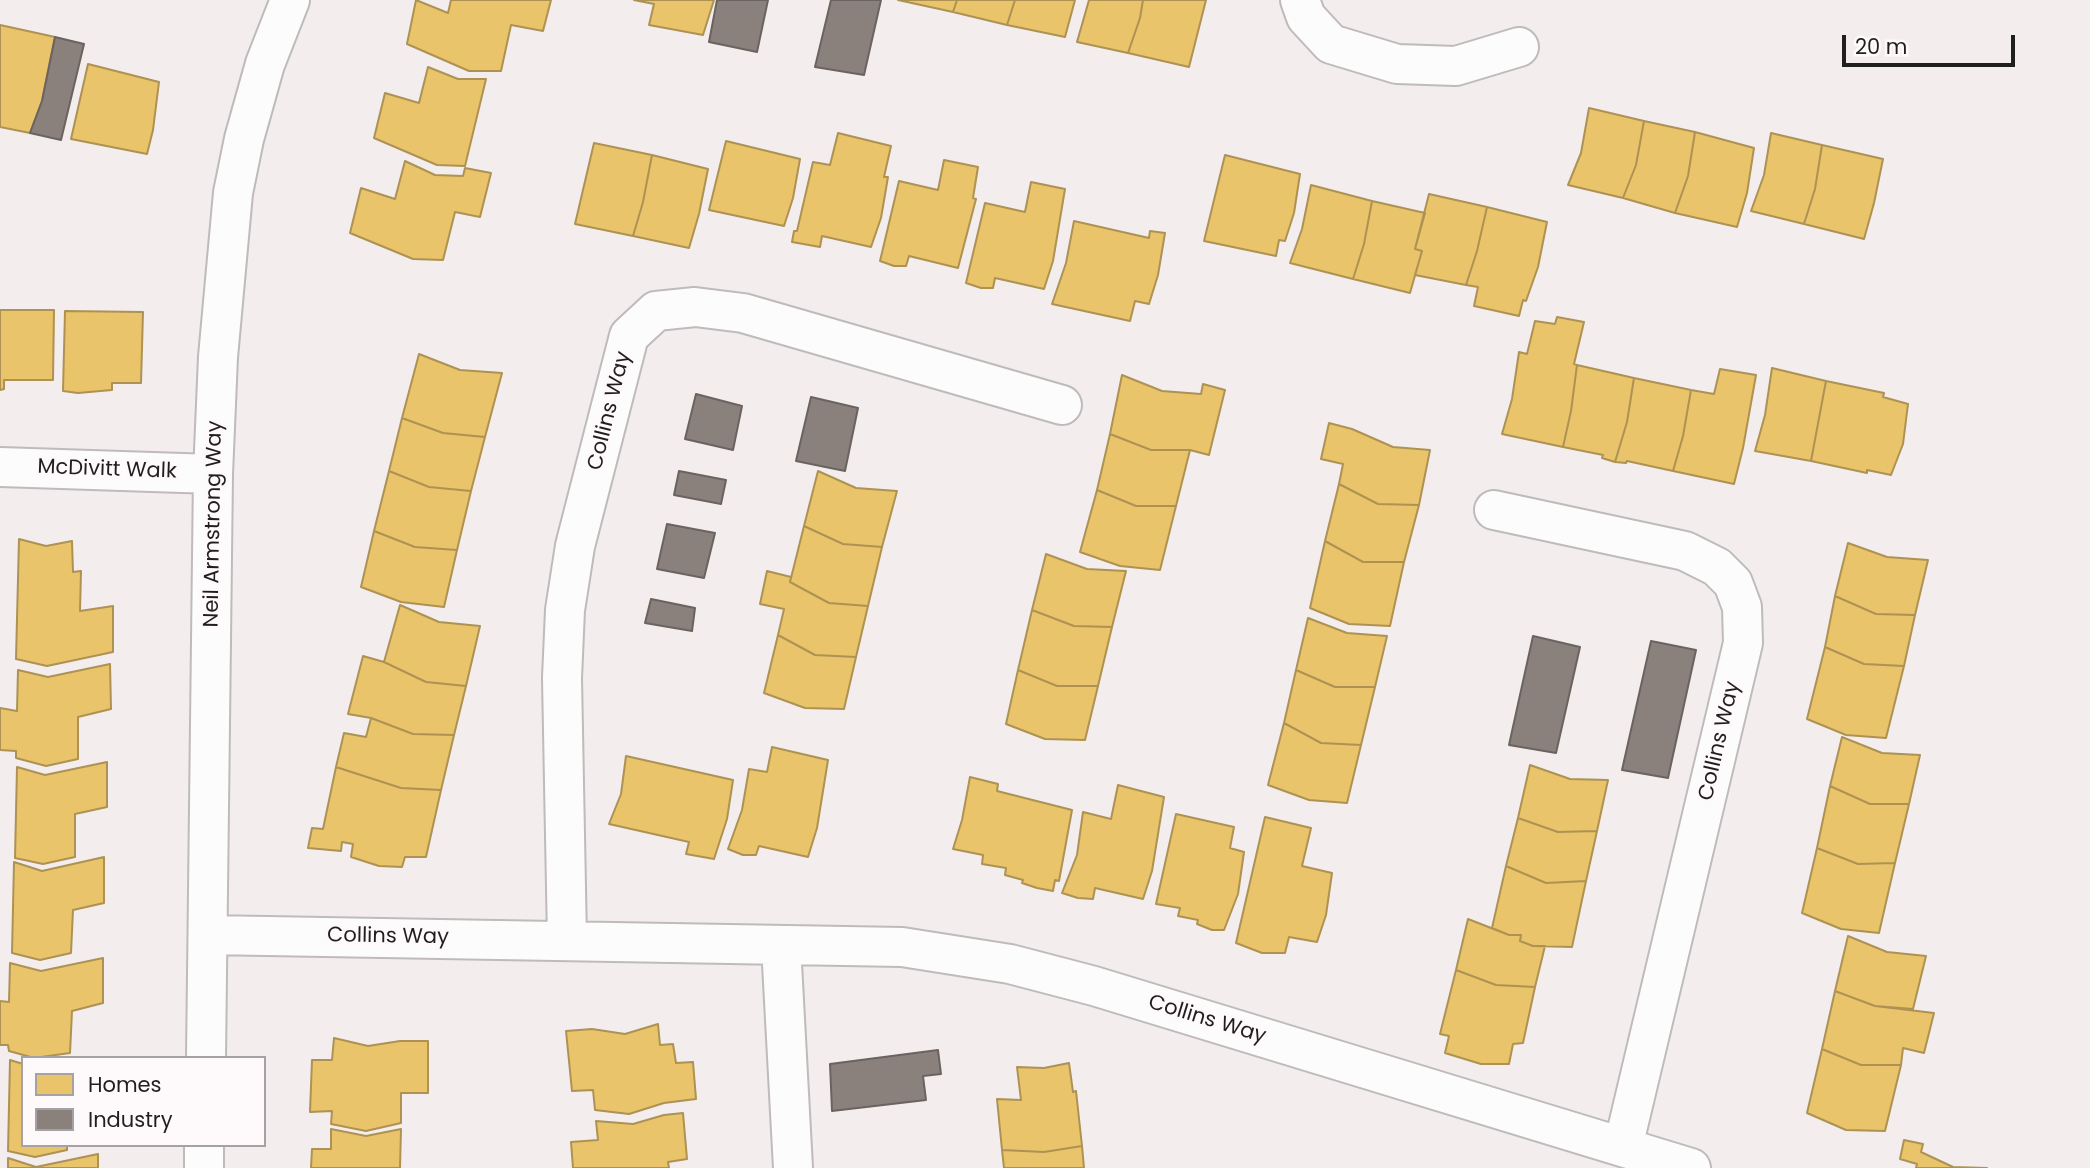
<!DOCTYPE html>
<style>
body{margin:0}
#map{position:relative;width:2090px;height:1168px;overflow:hidden;background:#f3edee;font-family:Poppins,sans-serif}
canvas{display:block}
.legend{position:absolute;left:21px;top:1056px;width:245px;height:91px;box-sizing:border-box;background:#fefafb;border:2px solid #a6a2a3;margin:0;padding:9px 12px;list-style:none;font-size:21px;color:#211e1e}
.legend li{display:flex;align-items:center;gap:14px;height:35px}
.legend b{width:35px;border:2px solid #a6a2a3}
.scale{position:absolute;left:1842px;top:35px;width:173px;height:32px;box-sizing:border-box;border:4px solid #211e1e;border-top:0;padding-left:9px;font-size:21px;line-height:24px;white-space:nowrap;color:#211e1e;-webkit-text-stroke:5px #fefafb;paint-order:stroke}
</style>
<div id="map">
<canvas width="2090" height="1168"></canvas>
<ul class="legend">
<li><b style="height:19px;background:#e9c46a"></b>Homes</li>
<li><b style="height:19px;background:#8a817c"></b>Industry</li>
</ul>
<div class="scale">20 m</div>
</div>
<script>
const g = document.querySelector('canvas').getContext('2d');
g.lineJoin = 'round';
function paint(path, color) { g.fillStyle = color; g.fill(path, 'evenodd'); }
function strokePath(path, color, width, dash) { g.strokeStyle = color; g.lineWidth = width; g.lineCap = dash ? 'butt' : 'round'; g.setLineDash(dash || []); g.stroke(path); }
function label(font, color, halo, rows, align = 'center') {
  g.font = font + ' Poppins,sans-serif'; g.lineWidth = 7; g.setLineDash([]); g.textBaseline = 'middle'; g.strokeStyle = halo; g.fillStyle = color; for (const [text, x, y, turn = 0] of rows) {
    g.save(); g.translate(x, y); g.rotate((+turn || 0) * Math.PI / 180); g.textAlign = isNaN(turn) ? turn : align; if (halo) g.strokeText(text, 0, 0); g.fillText(text, 0, 0); g.restore();
  }
}
const homes = new Path2D(`
 M 416,0 L 448,13 L 451,0 L 551,0 L 543,31 L 511,25 L 501,71 L 469,71 L 407,44 Z
 M 634,0 L 714,0 L 703,35 L 649,25 L 654,4 Z
 M 898,0 L 957,0 L 953,12 Z
 M 957,0 L 1015,0 L 1007,25 L 953,12 Z
 M 1015,0 L 1075,0 L 1065,37 L 1007,25 Z
 M 1089,0 L 1143,0 L 1140,18 L 1128,53 L 1077,42 Z
 M 1143,0 L 1206,0 L 1189,67 L 1128,53 L 1140,18 Z
 M 0,25 L 55,37 L 42,101 L 30,133 L 0,127 Z
 M 88,64 L 159,82 L 153,130 L 147,154 L 71,139 Z
 M 428,67 L 458,79 L 486,79 L 465,166 L 437,165 L 374,138 L 385,93 L 419,103 Z
 M 1589,108 L 1644,121 L 1636,165 L 1623,198 L 1568,185 L 1581,153 Z
 M 1644,121 L 1695,132 L 1688,176 L 1675,213 L 1623,198 L 1636,165 Z
 M 1695,132 L 1754,148 L 1747,193 L 1737,227 L 1675,213 L 1688,176 Z
 M 838,133 L 891,146 L 884,177 L 888,177 L 881,218 L 871,247 L 822,236 L 820,247 L 792,242 L 794,231 L 797,231 L 813,162 L 830,165 Z
 M 1771,133 L 1822,145 L 1815,189 L 1804,224 L 1751,211 L 1764,175 Z
 M 726,141 L 800,159 L 793,198 L 784,226 L 709,210 Z
 M 594,143 L 652,155 L 643,202 L 633,236 L 575,224 Z
 M 1822,145 L 1883,159 L 1874,203 L 1864,239 L 1804,224 L 1815,189 Z
 M 652,155 L 708,169 L 699,214 L 689,248 L 633,236 L 643,202 Z
 M 1225,155 L 1300,174 L 1294,213 L 1285,241 L 1279,240 L 1276,256 L 1204,241 Z
 M 944,160 L 978,167 L 973,198 L 976,199 L 958,268 L 909,256 L 906,266 L 894,266 L 880,261 L 899,181 L 938,190 Z
 M 405,161 L 435,175 L 463,176 L 465,168 L 491,173 L 480,217 L 455,212 L 443,260 L 413,259 L 350,233 L 361,188 L 395,199 Z
 M 1031,182 L 1065,189 L 1053,261 L 1044,289 L 995,278 L 993,288 L 981,288 L 966,283 L 985,203 L 1025,212 Z
 M 1311,185 L 1372,201 L 1364,244 L 1353,279 L 1290,263 L 1302,229 Z
 M 1429,194 L 1487,207 L 1477,251 L 1466,285 L 1415,275 L 1422,251 L 1415,249 Z
 M 1372,201 L 1425,213 L 1415,249 L 1422,251 L 1410,293 L 1353,279 L 1364,244 Z
 M 1487,207 L 1547,222 L 1538,267 L 1526,301 L 1523,300 L 1519,316 L 1474,306 L 1478,287 L 1466,285 L 1477,251 Z
 M 1074,221 L 1149,238 L 1150,231 L 1165,233 L 1158,275 L 1149,304 L 1135,301 L 1130,321 L 1052,304 L 1066,263 Z
 M 0,310 L 54,310 L 53,380 L 4,380 L 4,389 L 0,390 Z
 M 65,311 L 143,312 L 141,383 L 112,383 L 112,390 L 78,393 L 63,391 Z
 M 1557,317 L 1584,322 L 1574,364 L 1577,365 L 1571,411 L 1563,447 L 1502,434 L 1512,399 L 1519,352 L 1527,354 L 1535,321 L 1555,324 Z
 M 419,354 L 460,370 L 502,373 L 485,437 L 443,433 L 402,418 Z
 M 1577,365 L 1634,378 L 1627,422 L 1615,462 L 1602,458 L 1603,455 L 1563,447 L 1571,411 Z
 M 1772,368 L 1826,381 L 1811,461 L 1755,451 L 1765,415 Z
 M 1720,369 L 1756,375 L 1743,448 L 1734,484 L 1673,471 L 1683,436 L 1691,390 L 1714,394 Z
 M 1122,375 L 1162,391 L 1201,394 L 1203,384 L 1225,390 L 1209,455 L 1190,450 L 1151,450 L 1110,434 Z
 M 1634,378 L 1691,390 L 1683,436 L 1673,471 L 1627,461 L 1626,463 L 1615,462 L 1627,422 Z
 M 1826,381 L 1884,393 L 1883,397 L 1908,404 L 1903,444 L 1891,475 L 1867,470 L 1867,473 L 1811,461 Z
 M 402,418 L 443,433 L 485,437 L 471,491 L 429,487 L 389,471 Z
 M 1329,423 L 1352,429 L 1393,447 L 1430,450 L 1419,505 L 1378,504 L 1339,484 L 1343,464 L 1321,459 Z
 M 1110,434 L 1151,450 L 1190,450 L 1176,506 L 1136,506 L 1097,490 Z
 M 389,471 L 429,487 L 471,491 L 457,550 L 415,547 L 374,531 Z
 M 818,471 L 856,488 L 897,491 L 882,547 L 843,544 L 804,526 Z
 M 1339,484 L 1378,504 L 1419,505 L 1404,562 L 1363,562 L 1325,541 Z
 M 1097,490 L 1136,506 L 1176,506 L 1160,570 L 1120,566 L 1080,552 Z
 M 804,526 L 843,544 L 882,547 L 868,606 L 829,603 L 790,582 Z
 M 374,531 L 415,547 L 457,550 L 444,607 L 401,602 L 361,587 Z
 M 19,539 L 46,546 L 72,541 L 73,572 L 81,571 L 80,611 L 113,606 L 113,652 L 47,666 L 16,659 Z
 M 1325,541 L 1363,562 L 1404,562 L 1390,626 L 1349,624 L 1310,608 Z
 M 1848,543 L 1887,557 L 1928,560 L 1915,615 L 1876,614 L 1835,596 Z
 M 1046,554 L 1087,569 L 1126,571 L 1112,627 L 1074,626 L 1032,610 Z
 M 767,571 L 791,577 L 790,582 L 829,603 L 868,606 L 856,657 L 815,655 L 778,635 L 784,609 L 760,604 Z
 M 1835,596 L 1876,614 L 1915,615 L 1904,666 L 1864,664 L 1825,647 Z
 M 400,605 L 439,622 L 480,626 L 466,686 L 426,682 L 384,662 Z
 M 1032,610 L 1074,626 L 1112,627 L 1098,686 L 1057,686 L 1018,670 Z
 M 1308,618 L 1347,633 L 1387,636 L 1375,687 L 1335,687 L 1296,670 Z
 M 778,635 L 815,655 L 856,657 L 844,709 L 805,708 L 764,693 Z
 M 1825,647 L 1864,664 L 1904,666 L 1886,738 L 1846,735 L 1807,719 Z
 M 363,656 L 384,662 L 426,682 L 466,686 L 454,735 L 413,734 L 371,718 L 348,714 Z
 M 110,664 L 111,709 L 78,717 L 78,759 L 46,766 L 16,758 L 16,751 L 0,750 L 0,708 L 17,711 L 18,670 L 48,677 Z
 M 1018,670 L 1057,686 L 1098,686 L 1085,740 L 1045,739 L 1006,724 Z
 M 1296,670 L 1335,687 L 1375,687 L 1361,745 L 1321,743 L 1284,723 Z
 M 371,718 L 413,734 L 454,735 L 441,790 L 401,788 L 336,767 L 344,733 L 366,737 Z
 M 1284,723 L 1321,743 L 1361,745 L 1347,803 L 1309,800 L 1268,785 Z
 M 1842,737 L 1882,753 L 1920,755 L 1909,804 L 1870,804 L 1830,786 Z
 M 772,747 L 828,760 L 817,828 L 808,857 L 759,846 L 756,855 L 743,855 L 728,849 L 742,810 L 749,769 L 767,772 Z
 M 626,756 L 733,780 L 727,819 L 714,859 L 686,854 L 689,842 L 609,824 L 621,794 Z
 M 107,762 L 107,807 L 75,814 L 75,857 L 43,864 L 15,858 L 17,767 L 45,775 Z
 M 1530,765 L 1570,779 L 1608,780 L 1597,831 L 1558,832 L 1518,818 Z
 M 336,767 L 401,788 L 441,790 L 426,857 L 405,857 L 402,867 L 379,866 L 351,857 L 353,844 L 342,842 L 341,851 L 308,848 L 312,828 L 323,829 Z
 M 970,777 L 998,784 L 997,791 L 1072,810 L 1059,881 L 1055,880 L 1053,891 L 1037,888 L 1022,883 L 1023,880 L 1005,875 L 1006,868 L 982,864 L 983,855 L 953,849 L 962,820 Z
 M 1118,785 L 1164,797 L 1152,871 L 1143,899 L 1095,888 L 1093,899 L 1078,898 L 1062,893 L 1077,855 L 1083,812 L 1111,819 Z
 M 1830,786 L 1870,804 L 1909,804 L 1895,863 L 1858,864 L 1817,848 Z
 M 1176,814 L 1234,827 L 1230,848 L 1244,852 L 1238,894 L 1224,930 L 1212,930 L 1197,924 L 1198,920 L 1178,916 L 1180,908 L 1156,904 Z
 M 1265,817 L 1311,828 L 1302,866 L 1332,873 L 1326,915 L 1317,942 L 1289,937 L 1285,953 L 1262,953 L 1236,943 Z
 M 1518,818 L 1558,832 L 1597,831 L 1586,881 L 1546,883 L 1506,866 Z
 M 1817,848 L 1858,864 L 1895,863 L 1879,933 L 1841,929 L 1802,913 Z
 M 104,857 L 104,903 L 73,910 L 71,953 L 40,960 L 12,953 L 14,862 L 42,871 Z
 M 1506,866 L 1546,883 L 1586,881 L 1572,947 L 1533,946 L 1520,941 L 1521,935 L 1509,935 L 1492,928 Z
 M 1468,919 L 1509,935 L 1521,935 L 1520,941 L 1533,946 L 1545,946 L 1535,987 L 1496,985 L 1456,970 Z
 M 1848,936 L 1887,952 L 1926,956 L 1913,1009 L 1875,1006 L 1835,991 Z
 M 103,958 L 103,1003 L 72,1011 L 70,1053 L 34,1058 L 9,1051 L 8,1045 L 0,1045 L 0,1001 L 9,1002 L 10,963 L 41,971 Z
 M 1456,970 L 1496,985 L 1535,987 L 1523,1043 L 1513,1044 L 1509,1064 L 1481,1064 L 1445,1053 L 1449,1036 L 1440,1034 Z
 M 1835,991 L 1875,1006 L 1934,1013 L 1924,1053 L 1903,1048 L 1901,1065 L 1861,1065 L 1822,1049 Z
 M 658,1024 L 660,1045 L 673,1044 L 676,1063 L 693,1062 L 696,1099 L 664,1103 L 629,1114 L 595,1110 L 593,1090 L 572,1091 L 566,1031 L 592,1029 L 625,1034 Z
 M 334,1038 L 368,1046 L 400,1041 L 428,1041 L 428,1093 L 401,1093 L 401,1123 L 366,1131 L 331,1124 L 332,1111 L 310,1112 L 312,1060 L 332,1060 Z
 M 1822,1049 L 1861,1065 L 1901,1065 L 1885,1131 L 1846,1130 L 1807,1113 Z
 M 10,1060 L 23,1064 L 23,1145 L 67,1145 L 67,1150 L 35,1157 L 8,1151 Z
 M 1069,1063 L 1073,1092 L 1076,1091 L 1082,1146 L 1044,1152 L 1002,1150 L 997,1099 L 1021,1100 L 1017,1067 L 1044,1068 Z
 M 683,1113 L 687,1159 L 668,1162 L 669,1168 L 573,1168 L 571,1142 L 598,1140 L 596,1121 L 633,1124 L 664,1115 Z
 M 331,1129 L 366,1136 L 401,1129 L 400,1168 L 311,1168 L 312,1149 L 331,1149 Z
 M 1904,1140 L 1923,1144 L 1921,1152 L 1953,1167 L 1987,1168 L 1916,1168 L 1917,1164 L 1900,1159 Z
 M 1082,1146 L 1084,1168 L 1004,1168 L 1002,1150 L 1044,1152 Z
 M 98,1154 L 98,1168 L 8,1168 L 8,1158 L 36,1167 Z`);
const industry = new Path2D(`
 M 717,0 L 768,0 L 757,52 L 709,42 Z
 M 831,0 L 881,0 L 864,75 L 815,67 Z
 M 55,37 L 84,44 L 61,140 L 30,133 L 42,101 Z
 M 696,394 L 742,406 L 733,450 L 685,439 Z
 M 811,397 L 858,408 L 845,471 L 796,461 Z
 M 679,471 L 726,480 L 721,504 L 674,495 Z
 M 667,524 L 715,533 L 704,578 L 657,569 Z
 M 651,599 L 695,608 L 692,631 L 645,623 Z
 M 1533,636 L 1580,647 L 1556,753 L 1509,745 Z
 M 1651,641 L 1696,650 L 1668,778 L 1622,770 Z
 M 938,1050 L 941,1074 L 923,1076 L 926,1100 L 832,1111 L 830,1064 Z`);
const minor = new Path2D(`
 M 1300,0 L 1306,17 L 1331,44 L 1397,64 L 1456,66 L 1519,47
 M 0,467 L 213,474
 M 1494,510 L 1685,551 L 1717,567 L 1733,583 L 1742,607 L 1743,643 L 1623,1147
 M 209,935 L 902,947 L 1010,964 L 1094,986 L 1691,1168
 M 567,940 L 562,678 L 565,610 L 575,546 L 629,336 L 656,311 L 695,307 L 743,313 L 1062,405
 M 781,945 L 793,1168
 M 206,1058 L 213,474 L 218,357 L 233,193 L 244,139 L 265,64 L 290,0
 M 204,1168 L 204,1145`);
const streetNames = [
 ["Collins Way",610,411,-76],
 ["McDivitt Walk",107,470,2],
 ["Neil Armstrong Way",214,524,-89],
 ["Collins Way",1720,741,-77],
 ["Collins Way",388,937,1],
 ["Collins Way",1207,1020,17]
];
paint(homes, '#e9c46a');
strokePath(homes, '#ad9253', 2);
paint(industry, '#8a817c');
strokePath(industry, '#6a6360', 2);
strokePath(minor, '#bfbabb', 42);
strokePath(minor, '#fdfcfc', 38);
label('21px', '#211e1e', '#fefafb', streetNames);
</script>
